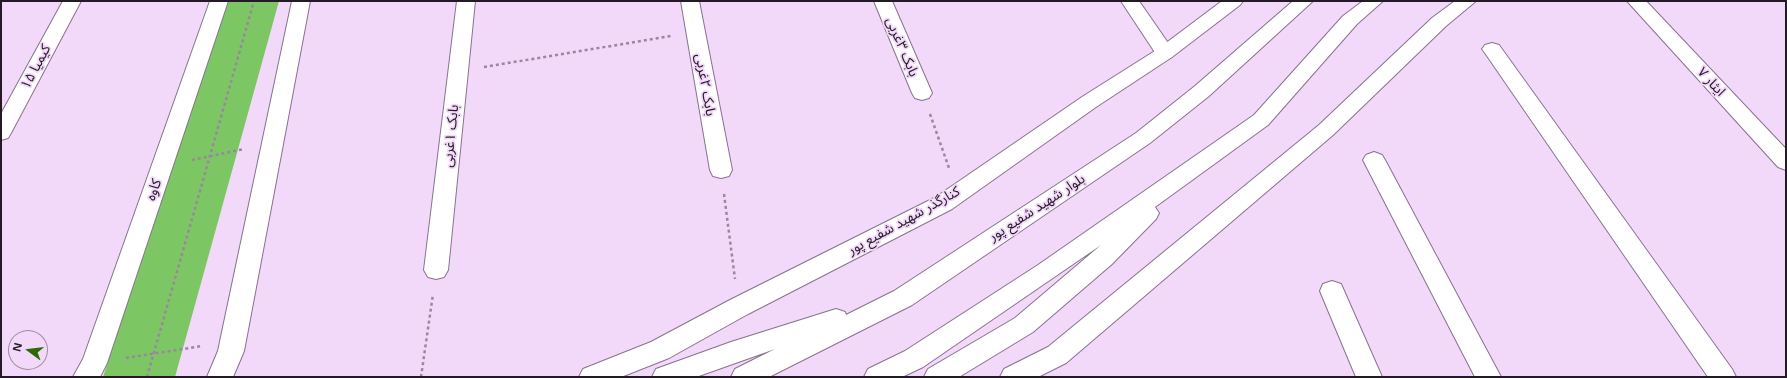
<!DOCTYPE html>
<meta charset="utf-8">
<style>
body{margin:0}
#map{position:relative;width:1787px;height:378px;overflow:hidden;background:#f2d8f9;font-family:"Noto Sans",sans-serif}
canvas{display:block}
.frame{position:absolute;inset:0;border:2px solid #231a26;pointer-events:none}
.north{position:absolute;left:8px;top:330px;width:40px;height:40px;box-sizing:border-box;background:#f2d8f9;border:1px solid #9f8ca5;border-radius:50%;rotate:285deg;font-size:11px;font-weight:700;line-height:16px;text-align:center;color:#231a26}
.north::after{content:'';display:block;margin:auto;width:14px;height:18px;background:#2a6c03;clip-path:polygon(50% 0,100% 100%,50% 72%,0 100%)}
</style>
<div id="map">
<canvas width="1787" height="378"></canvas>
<div class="frame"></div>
<div class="north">N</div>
</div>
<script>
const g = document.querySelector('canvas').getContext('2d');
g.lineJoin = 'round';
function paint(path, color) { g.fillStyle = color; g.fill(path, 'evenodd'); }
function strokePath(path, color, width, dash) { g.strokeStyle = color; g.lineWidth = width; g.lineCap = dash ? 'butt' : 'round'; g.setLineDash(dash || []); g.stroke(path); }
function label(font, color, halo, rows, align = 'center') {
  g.font = font + ' "Noto Sans","Noto Sans Arabic",sans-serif'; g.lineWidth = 3.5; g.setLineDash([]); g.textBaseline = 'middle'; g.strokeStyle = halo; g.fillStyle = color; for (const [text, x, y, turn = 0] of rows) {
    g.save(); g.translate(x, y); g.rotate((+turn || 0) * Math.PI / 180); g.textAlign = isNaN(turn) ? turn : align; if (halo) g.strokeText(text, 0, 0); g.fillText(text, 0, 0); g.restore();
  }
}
const forest = new Path2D(`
 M 226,1 L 279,1 L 175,377 L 103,377 Z`);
const path = new Path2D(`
 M 484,67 L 671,36
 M 930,114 L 949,168
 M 192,160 L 244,149
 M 724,194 L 735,279
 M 126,358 L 202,346
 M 147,377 L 254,1
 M 421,377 L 433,294`);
const minor = new Path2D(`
 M 63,1 L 81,1 L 11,133 L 8,138 L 1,140 L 1,114 Z
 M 210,1 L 228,1 L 107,363 L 100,377 L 73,377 L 83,359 Z
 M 292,1 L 310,1 L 244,351 L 233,377 L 207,377 L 218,351 Z
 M 457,1 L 475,1 L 448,270 L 444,277 L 436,279 L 428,277 L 424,270 Z
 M 681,1 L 699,1 L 732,170 L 729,176 L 721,178 L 713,176 L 710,170 Z
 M 874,1 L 892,1 L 932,93 L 929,98 L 922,100 L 915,98 L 912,93 Z
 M 1121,1 L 1139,1 L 1175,53 L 1172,57 L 1165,59 L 1158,57 Z
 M 1627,1 L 1646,1 L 1786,149 L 1786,170 L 1778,167 Z
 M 1492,43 L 1499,45 L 1732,369 L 1736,377 L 1708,377 L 1485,53 L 1482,49 L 1485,45 Z
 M 1374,152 L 1382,155 L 1385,160 L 1501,377 L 1475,377 L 1363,160 L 1366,155 Z
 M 1332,281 L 1341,284 L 1382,377 L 1356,377 L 1320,291 L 1323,284 Z`);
const major = new Path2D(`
 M 1222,1 L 1243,1 L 1240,5 L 1172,57 L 1096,107 L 952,209 L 748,314 L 669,358 L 621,377 L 579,377 L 583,369 L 651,342 L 730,300 L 936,197 L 1082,97 L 1158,49 Z
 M 1293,1 L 1313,1 L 1209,96 L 1150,143 L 912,305 L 769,377 L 731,377 L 735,369 L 775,349 L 696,377 L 652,377 L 656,369 L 731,342 L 836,309 L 845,312 L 846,315 L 894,291 L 1136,133 L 1195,86 Z
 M 1363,1 L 1383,1 L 1357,24 L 1268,125 L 1155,207 L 1159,213 L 1156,219 L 1112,264 L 1033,332 L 959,377 L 924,377 L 928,369 L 1015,318 L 1101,245 L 923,367 L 902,377 L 864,377 L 868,369 L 905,351 L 1038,265 L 1254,115 L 1343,16 Z
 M 1455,1 L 1476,1 L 1446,26 L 1333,135 L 1066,363 L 1038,377 L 1000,377 L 1004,369 L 1048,347 L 1319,125 L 1432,18 Z`);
const streetNames = [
 ["بابک ۳غربی",902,47,67],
 ["کیمیا ۱۵",36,67,-62],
 ["ایثار ۷",1711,82,47],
 ["بابک ۲غربی",705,85,80],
 ["بابک ۱غربی",451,136,-84],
 ["کاوه",154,190,-71],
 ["بلوار شهید شفیع پور",1037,208,-33],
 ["کنارگذر شهید شفیع پور",904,221,-29]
];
paint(forest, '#7dc664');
strokePath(minor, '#88728f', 2);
strokePath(major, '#88728f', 2);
strokePath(path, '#9a879f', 2.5, [3, 3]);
paint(minor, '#fff');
paint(major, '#fff');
label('14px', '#231a26', '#f2d8f9', streetNames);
</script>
